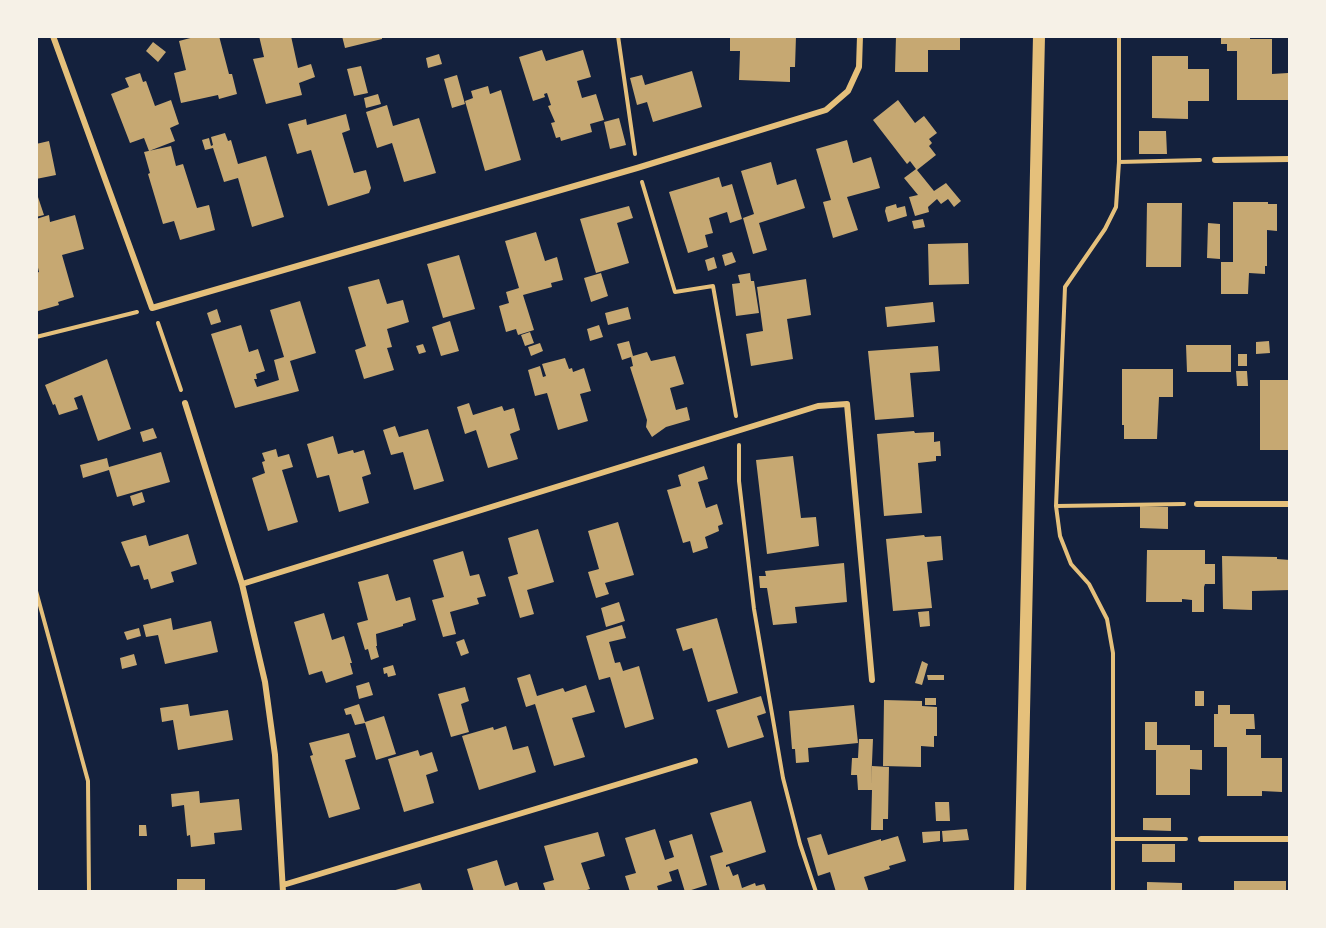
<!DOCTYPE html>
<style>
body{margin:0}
#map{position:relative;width:1326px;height:928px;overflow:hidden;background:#14213d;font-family:Georgia,serif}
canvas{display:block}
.frame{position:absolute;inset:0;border:38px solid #f6f1e7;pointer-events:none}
</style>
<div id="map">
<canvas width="1326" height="928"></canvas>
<div class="frame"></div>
</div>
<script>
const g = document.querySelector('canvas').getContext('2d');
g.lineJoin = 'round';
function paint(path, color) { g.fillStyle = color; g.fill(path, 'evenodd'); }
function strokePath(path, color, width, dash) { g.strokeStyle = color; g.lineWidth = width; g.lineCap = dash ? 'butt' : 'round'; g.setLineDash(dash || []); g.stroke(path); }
const building = new Path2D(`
 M 198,36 L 219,36 L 229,74 L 232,74 L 237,94 L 219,99 L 218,95 L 181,103 L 174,73 L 186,70 L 179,41 Z
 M 259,36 L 291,36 L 298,68 L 311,64 L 315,77 L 299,83 L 302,95 L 266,104 L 253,59 L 264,57 Z
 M 342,36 L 382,36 L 382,39 L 345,48 Z
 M 730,36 L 796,36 L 795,67 L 790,67 L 790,82 L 739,80 L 740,51 L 730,51 Z
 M 896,36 L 960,36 L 960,50 L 928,50 L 928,72 L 895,72 Z
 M 1221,36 L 1250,36 L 1250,39 L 1272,39 L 1272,74 L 1288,73 L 1288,100 L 1237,100 L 1237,51 L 1227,51 L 1227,44 L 1221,44 Z
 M 153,42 L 166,52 L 158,62 L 146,51 Z
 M 542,50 L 546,61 L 583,50 L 591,77 L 577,81 L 582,98 L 596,94 L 604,120 L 590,124 L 592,132 L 561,141 L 560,137 L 556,138 L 551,123 L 555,122 L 548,106 L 551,105 L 547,93 L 544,94 L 545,97 L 533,101 L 519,57 Z
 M 439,54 L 442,64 L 428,68 L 426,58 Z
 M 1152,56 L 1188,56 L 1188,69 L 1209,69 L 1209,101 L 1188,101 L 1188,119 L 1152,118 Z
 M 361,66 L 368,93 L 354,96 L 347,69 Z
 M 692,71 L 702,107 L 653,122 L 647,102 L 637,105 L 630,78 L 642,75 L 645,85 Z
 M 140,73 L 143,82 L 146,81 L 155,106 L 171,100 L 179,124 L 170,128 L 175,141 L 149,151 L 144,138 L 130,143 L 111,94 L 129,87 L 125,78 Z
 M 457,75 L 465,104 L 452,108 L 444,79 Z
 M 488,86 L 490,94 L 501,90 L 521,160 L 485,171 L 465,101 L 473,98 L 471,91 Z
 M 378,94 L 381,104 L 366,108 L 364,98 Z
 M 898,100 L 915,123 L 924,116 L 937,133 L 929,139 L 932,143 L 929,146 L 936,155 L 917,170 L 934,191 L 946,183 L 961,201 L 954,207 L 948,199 L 941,204 L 937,199 L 928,207 L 929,212 L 915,216 L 909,197 L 918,195 L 904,178 L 916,169 L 910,161 L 907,164 L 873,120 Z
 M 387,105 L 393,126 L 419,118 L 436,173 L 404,182 L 392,143 L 377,148 L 366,112 Z
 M 346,114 L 350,130 L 342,133 L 354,173 L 366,170 L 371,188 L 369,193 L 328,206 L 311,150 L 297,154 L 288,124 L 306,119 L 307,125 Z
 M 619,118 L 626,145 L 610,149 L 604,122 Z
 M 1139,131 L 1166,131 L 1167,154 L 1139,154 Z
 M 225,133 L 228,141 L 231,140 L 238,164 L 266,156 L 284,217 L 252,227 L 238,178 L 224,182 L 213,148 L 205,150 L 202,140 L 209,138 L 211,146 L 213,145 L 211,137 Z
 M 847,140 L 853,163 L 871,157 L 880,188 L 847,197 L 858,230 L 833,238 L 823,202 L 831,200 L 816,149 Z
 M 49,141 L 56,175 L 36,179 L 36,144 Z
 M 171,146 L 176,166 L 183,164 L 197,208 L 209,205 L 215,230 L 180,240 L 174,221 L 163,224 L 148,174 L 150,173 L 144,152 Z
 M 771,162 L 777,185 L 796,179 L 805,208 L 759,223 L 767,250 L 753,254 L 743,218 L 754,214 L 741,171 Z
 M 719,177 L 722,187 L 732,184 L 742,219 L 730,223 L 727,212 L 709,218 L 713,233 L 705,235 L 708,247 L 688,253 L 669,192 Z
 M 36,191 L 44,215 L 36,217 Z
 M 1233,202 L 1268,202 L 1268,204 L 1277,204 L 1277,231 L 1267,230 L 1267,266 L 1265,266 L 1265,274 L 1249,273 L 1248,294 L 1221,294 L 1221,262 L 1233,262 Z
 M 1147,203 L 1182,203 L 1181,267 L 1146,267 Z
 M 896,204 L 897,208 L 905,206 L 907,216 L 888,222 L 885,211 L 886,207 Z
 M 629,206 L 633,218 L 617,223 L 629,263 L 596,273 L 580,219 Z
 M 49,215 L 50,222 L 75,215 L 84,249 L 62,255 L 74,297 L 58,302 L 59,305 L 38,311 L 36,302 L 36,273 L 39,272 L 36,259 L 36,219 Z
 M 923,219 L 925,227 L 914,229 L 912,221 Z
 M 1208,223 L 1220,224 L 1220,259 L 1207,258 Z
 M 536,232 L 545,261 L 557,257 L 563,280 L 551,283 L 552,287 L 523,295 L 534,330 L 518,335 L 516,329 L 506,332 L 499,306 L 509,303 L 506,292 L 519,288 L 505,241 Z
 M 968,243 L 969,284 L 929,285 L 928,244 Z
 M 732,252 L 736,262 L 725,266 L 722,255 Z
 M 459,255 L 475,309 L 443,318 L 427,264 Z
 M 714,257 L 717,268 L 708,271 L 705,260 Z
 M 601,273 L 608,296 L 591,302 L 584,278 Z
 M 750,273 L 751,281 L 754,281 L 759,313 L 736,316 L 732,284 L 740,283 L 738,275 Z
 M 379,279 L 387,304 L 403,300 L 409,322 L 387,329 L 392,347 L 387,348 L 394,370 L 364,379 L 355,350 L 366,346 L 348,287 Z
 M 806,279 L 811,315 L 787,319 L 793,359 L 751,366 L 746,334 L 763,331 L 757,287 Z
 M 300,301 L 316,353 L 290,361 L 299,391 L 235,408 L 211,334 L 241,325 L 249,352 L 258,349 L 265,371 L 256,374 L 257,379 L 254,379 L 257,387 L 279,380 L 274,360 L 284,357 L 270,310 Z
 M 933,302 L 935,322 L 887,327 L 885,307 Z
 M 628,307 L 631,319 L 608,325 L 605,313 Z
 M 217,309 L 221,322 L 211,325 L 207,313 Z
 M 450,321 L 459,351 L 441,356 L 432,327 Z
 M 599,325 L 603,337 L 590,341 L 587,329 Z
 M 530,332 L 534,343 L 525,346 L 521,335 Z
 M 629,341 L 633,356 L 647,352 L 651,361 L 675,356 L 684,384 L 670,388 L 676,410 L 687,407 L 690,420 L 666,427 L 652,437 L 646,427 L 647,420 L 630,367 L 633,366 L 631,357 L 622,360 L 617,344 Z
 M 1269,341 L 1270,353 L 1256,354 L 1256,342 Z
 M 540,343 L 543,351 L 531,356 L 528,347 Z
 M 423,344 L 426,352 L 419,354 L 416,346 Z
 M 1186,345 L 1231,345 L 1231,372 L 1187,372 Z
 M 938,346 L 940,371 L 910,373 L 914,417 L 875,420 L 868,351 Z
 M 1238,354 L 1247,354 L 1247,366 L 1238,366 Z
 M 565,358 L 569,369 L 572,368 L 573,372 L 584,368 L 591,391 L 580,394 L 588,421 L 558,430 L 547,393 L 535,396 L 528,370 L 540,366 L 543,377 L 546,376 L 542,364 Z
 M 107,359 L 131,429 L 98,441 L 82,395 L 74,398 L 78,409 L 59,415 L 55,404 L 53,405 L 45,385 Z
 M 1122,369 L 1173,369 L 1173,397 L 1159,397 L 1157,439 L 1124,439 L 1124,425 L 1122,425 Z
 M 1236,371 L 1247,371 L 1248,386 L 1237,386 Z
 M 1260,380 L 1290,380 L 1290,450 L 1260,450 Z
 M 469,403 L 473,415 L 502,406 L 504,411 L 514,408 L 520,430 L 510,434 L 518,459 L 488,468 L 476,430 L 465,434 L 457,407 Z
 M 395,426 L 399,437 L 428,429 L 444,481 L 414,490 L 403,452 L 391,455 L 383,430 Z
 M 153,428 L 157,438 L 143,442 L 140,432 Z
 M 914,431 L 915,433 L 934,432 L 934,442 L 940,441 L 941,456 L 936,456 L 936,461 L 918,463 L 922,513 L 884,516 L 877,434 Z
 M 333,436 L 338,454 L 353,450 L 354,453 L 364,450 L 371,474 L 362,477 L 369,503 L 339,512 L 329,475 L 317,478 L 307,444 Z
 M 276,449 L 278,457 L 289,454 L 293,467 L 282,470 L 298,522 L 268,531 L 252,478 L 265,473 L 262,462 L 265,461 L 262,453 Z
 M 161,452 L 170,482 L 117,497 L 109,470 L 83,478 L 80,465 L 107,458 L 109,467 Z
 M 793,456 L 801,518 L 816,517 L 819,546 L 767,554 L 756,460 Z
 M 704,466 L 708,479 L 698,482 L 706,508 L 717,504 L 723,524 L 718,526 L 719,531 L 705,537 L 708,548 L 693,553 L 690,541 L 683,543 L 667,490 L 681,486 L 678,475 Z
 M 142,492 L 145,502 L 133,506 L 130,496 Z
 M 1140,506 L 1168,507 L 1168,529 L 1140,528 Z
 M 618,522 L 634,575 L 605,583 L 609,594 L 596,598 L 588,572 L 599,569 L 588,531 Z
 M 538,529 L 554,582 L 527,590 L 534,614 L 520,618 L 508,577 L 518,574 L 508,538 Z
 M 188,534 L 197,564 L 171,572 L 174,582 L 151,589 L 148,579 L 144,580 L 139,565 L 131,567 L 121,542 L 146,535 L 149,546 Z
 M 924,535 L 925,537 L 941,536 L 943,560 L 927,562 L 932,608 L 893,611 L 886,539 Z
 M 1147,550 L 1205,550 L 1205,564 L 1215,564 L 1215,584 L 1205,584 L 1204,587 L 1204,612 L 1192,612 L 1192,600 L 1182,599 L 1182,602 L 1146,602 Z
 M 463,551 L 470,576 L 479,574 L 486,596 L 477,598 L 479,604 L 450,612 L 456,634 L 443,637 L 432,600 L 444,597 L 433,560 Z
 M 1222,556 L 1277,557 L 1277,559 L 1290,560 L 1290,590 L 1252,591 L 1252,610 L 1223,609 Z
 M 844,563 L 847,602 L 795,607 L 797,623 L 773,625 L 767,588 L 760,588 L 759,576 L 766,576 L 765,571 Z
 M 388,574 L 396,601 L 410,597 L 416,620 L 403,624 L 403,626 L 376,634 L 377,646 L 376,646 L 379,657 L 371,660 L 368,649 L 365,650 L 357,623 L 368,620 L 358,582 Z
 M 619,602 L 625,621 L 606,627 L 601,608 Z
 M 929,611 L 930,626 L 920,627 L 918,612 Z
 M 324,613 L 332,640 L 344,636 L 352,663 L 350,663 L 353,674 L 326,683 L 322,671 L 309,675 L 294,622 Z
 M 171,618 L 173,630 L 211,621 L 218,652 L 165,664 L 158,635 L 146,637 L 143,625 Z
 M 717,618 L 738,693 L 708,702 L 692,648 L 683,651 L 676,629 Z
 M 622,625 L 626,638 L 609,642 L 615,663 L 620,662 L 623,671 L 639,666 L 654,719 L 625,728 L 610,677 L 599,680 L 586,636 Z
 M 139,628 L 141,636 L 127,640 L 124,632 Z
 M 464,639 L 469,653 L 461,656 L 456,642 Z
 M 134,654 L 137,665 L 122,669 L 120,658 Z
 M 922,661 L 928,664 L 922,685 L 915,683 Z
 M 393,665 L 396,675 L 388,677 L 387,673 L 384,674 L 383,668 Z
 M 530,674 L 537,696 L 563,688 L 565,692 L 586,685 L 595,712 L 572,718 L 585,757 L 554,766 L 535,704 L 526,707 L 517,678 Z
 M 927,675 L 944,675 L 944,680 L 928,680 Z
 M 369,682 L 373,695 L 359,699 L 356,686 Z
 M 465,687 L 469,701 L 461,704 L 469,732 L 451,737 L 438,694 Z
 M 1195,691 L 1204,691 L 1204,706 L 1195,706 Z
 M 761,696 L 766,713 L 757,716 L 764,737 L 728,748 L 716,710 Z
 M 925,698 L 936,698 L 936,705 L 925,705 Z
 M 884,700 L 922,701 L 922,706 L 937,707 L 937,736 L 934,736 L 934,747 L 921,746 L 921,767 L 883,766 Z
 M 188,704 L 190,716 L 228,710 L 233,740 L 178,750 L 173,720 L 162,722 L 160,708 Z
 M 359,704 L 365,722 L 384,716 L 396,754 L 376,760 L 365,723 L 355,725 L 351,714 L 346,715 L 344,709 Z
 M 854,705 L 858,743 L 808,748 L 809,762 L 796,763 L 795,749 L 792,749 L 789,711 Z
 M 1218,705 L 1230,705 L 1230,714 L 1254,714 L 1255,729 L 1246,729 L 1246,735 L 1261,735 L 1261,758 L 1282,758 L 1282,792 L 1262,791 L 1262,796 L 1227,796 L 1227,747 L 1214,747 L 1214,714 L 1218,714 Z
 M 1145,722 L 1157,722 L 1157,745 L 1190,745 L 1190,750 L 1202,750 L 1202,770 L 1190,769 L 1190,795 L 1156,795 L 1156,750 L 1145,750 Z
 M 506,726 L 513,750 L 528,746 L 536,772 L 479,790 L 462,736 L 493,727 L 494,730 Z
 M 349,733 L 356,757 L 345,760 L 360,809 L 329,818 L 310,756 L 313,755 L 309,743 Z
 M 859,739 L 873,739 L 871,786 L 872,766 L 889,767 L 888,819 L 883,819 L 883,830 L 871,830 L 872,790 L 858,790 L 857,775 L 851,775 L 852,758 L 858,758 Z
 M 418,750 L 420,756 L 432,752 L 438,771 L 426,775 L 434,803 L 404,812 L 388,759 Z
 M 199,791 L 200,803 L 239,799 L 242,830 L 214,833 L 215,844 L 191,847 L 190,835 L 187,836 L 184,805 L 172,807 L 171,794 Z
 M 751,801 L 766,852 L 726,865 L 726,867 L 729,866 L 733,876 L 738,874 L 742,888 L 755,883 L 756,886 L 764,884 L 767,892 L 720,892 L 710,856 L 723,852 L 710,813 Z
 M 935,802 L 949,802 L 950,821 L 936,821 Z
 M 1143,818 L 1171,818 L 1171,831 L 1143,830 Z
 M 139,825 L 146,825 L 147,836 L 139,836 Z
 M 655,829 L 665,860 L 674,857 L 669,841 L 692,834 L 707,885 L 685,892 L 678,869 L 669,872 L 672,881 L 657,886 L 659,892 L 630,892 L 625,876 L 636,873 L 625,838 Z
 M 967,829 L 969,840 L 943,842 L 942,831 Z
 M 940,831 L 940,841 L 923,843 L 922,832 Z
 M 598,832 L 605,856 L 581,863 L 590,889 L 581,892 L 546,892 L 543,883 L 554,880 L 544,846 Z
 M 821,834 L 828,855 L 881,839 L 881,841 L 898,836 L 906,861 L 889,866 L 890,869 L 864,877 L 869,892 L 836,892 L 830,872 L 818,876 L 807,838 Z
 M 1142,844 L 1175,844 L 1175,862 L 1142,862 Z
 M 497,860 L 505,886 L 517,882 L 520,892 L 474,892 L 467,869 Z
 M 177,879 L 205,879 L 205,892 L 177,892 Z
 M 1234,881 L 1286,881 L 1286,892 L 1234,892 Z
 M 1147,882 L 1182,883 L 1182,892 L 1147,892 Z
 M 420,883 L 423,892 L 392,892 L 392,891 Z`);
const path = new Path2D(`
 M 618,36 L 635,154
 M 1119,162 L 1200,160
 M 642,182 L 675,292 L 713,286 L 736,416
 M 158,323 L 181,390
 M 36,337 L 137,312
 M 739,445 L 739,481 L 754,609 L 783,778 L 800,844 L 816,892
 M 1057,506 L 1184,504
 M 36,591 L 88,781 L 89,892
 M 1113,839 L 1186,839
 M 1113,892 L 1113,653 L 1107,619 L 1089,584 L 1071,564 L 1060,536 L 1056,506 L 1065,287 L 1105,229 L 1116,207 L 1119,162 L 1119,36`);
const minor = new Path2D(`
 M 53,36 L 152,308 L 637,168 L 826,110 L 848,91 L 859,67 L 860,36
 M 1215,160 L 1290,159
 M 185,403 L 242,584 L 265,682 L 275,755 L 283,892
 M 1197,504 L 1290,504
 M 242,584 L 818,406 L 847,404 L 872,680
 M 1201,839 L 1290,839
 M 283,885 L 695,761`);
const secondary = new Path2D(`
 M 1020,892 L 1039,36`);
paint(building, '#c6a872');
strokePath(path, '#e5c07b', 4);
strokePath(minor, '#e5c07b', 6);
strokePath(secondary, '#e5c07b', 12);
</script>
